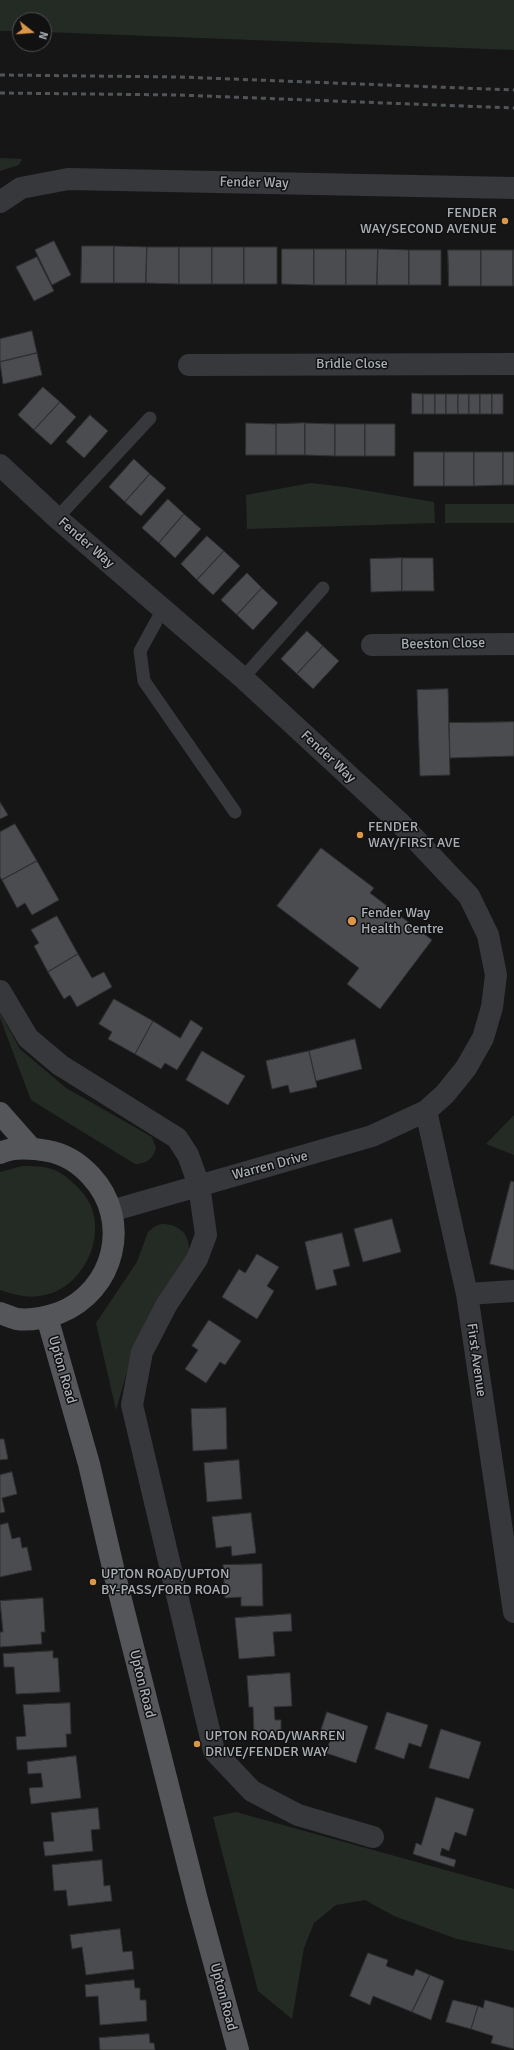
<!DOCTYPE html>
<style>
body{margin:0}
#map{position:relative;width:514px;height:2050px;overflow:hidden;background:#161617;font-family:Signika,sans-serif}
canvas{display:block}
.north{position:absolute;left:12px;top:12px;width:40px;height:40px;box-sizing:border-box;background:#111112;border:1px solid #4e5053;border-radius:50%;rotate:107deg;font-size:11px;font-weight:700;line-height:16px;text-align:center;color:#a9afb5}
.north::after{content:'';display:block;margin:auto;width:14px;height:18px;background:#db964a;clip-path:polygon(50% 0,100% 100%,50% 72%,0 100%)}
</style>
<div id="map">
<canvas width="514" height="2050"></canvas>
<div class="north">N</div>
</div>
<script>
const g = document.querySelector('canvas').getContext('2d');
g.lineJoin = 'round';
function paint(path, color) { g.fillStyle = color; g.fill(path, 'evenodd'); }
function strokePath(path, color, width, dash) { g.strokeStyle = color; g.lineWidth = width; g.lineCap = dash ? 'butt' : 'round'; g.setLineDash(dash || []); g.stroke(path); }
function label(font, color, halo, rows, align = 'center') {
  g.font = font + ' Signika,sans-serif'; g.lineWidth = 3; g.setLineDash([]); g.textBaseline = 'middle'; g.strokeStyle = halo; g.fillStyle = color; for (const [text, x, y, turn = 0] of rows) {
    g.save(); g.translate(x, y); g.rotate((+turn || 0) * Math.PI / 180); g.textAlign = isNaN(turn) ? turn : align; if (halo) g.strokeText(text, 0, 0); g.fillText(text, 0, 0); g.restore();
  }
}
const green = new Path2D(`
 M 0,0 L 514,0 L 514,50 L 44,32 L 44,20 L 20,20 L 20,31 L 0,31 Z
 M 0,158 L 22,159 L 19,165 L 0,171 Z
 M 311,483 L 345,487 L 434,502 L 435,523 L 247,529 L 246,495 Z
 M 445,504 L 514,504 L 514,523 L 445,523 Z
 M 0,1013 L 20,1049 L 66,1088 L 152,1137 L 156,1148 C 153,1159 146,1164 135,1164 L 31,1100 L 0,1018 Z
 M 514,1115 L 514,1155 L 486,1144 Z
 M 22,1166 C 29,1166 36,1166 43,1167 C 54,1168 65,1175 72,1182 C 81,1190 90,1200 93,1212 C 103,1248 77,1292 39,1296 C 25,1298 13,1294 0,1290 L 0,1172 Z
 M 161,1224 C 180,1224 190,1234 189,1253 L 135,1344 L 116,1410 L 96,1323 L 137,1262 L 148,1232 L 154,1227 Z
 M 236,1812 L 514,1889 L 514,1951 L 457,1939 L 394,1916 L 365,1900 L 336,1905 L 314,1923 L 304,1948 L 292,2019 L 258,1991 L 213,1817 Z`);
const building = new Path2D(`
 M 54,241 L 71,275 L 52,285 L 35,250 Z
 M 82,246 L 114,246 L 114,283 L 81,283 Z
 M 114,246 L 147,247 L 146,283 L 114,283 Z
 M 147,247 L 179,247 L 179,284 L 146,283 Z
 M 179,247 L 212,247 L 212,284 L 179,284 Z
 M 212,247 L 244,247 L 244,284 L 212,284 Z
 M 244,247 L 277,247 L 277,284 L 244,284 Z
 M 282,249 L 314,249 L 314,285 L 282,284 Z
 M 314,249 L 346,249 L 346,285 L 314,285 Z
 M 346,249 L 378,249 L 377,285 L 346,285 Z
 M 378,249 L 409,250 L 409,285 L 377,285 Z
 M 409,250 L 441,250 L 441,285 L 409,285 Z
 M 448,250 L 481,250 L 481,286 L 449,286 Z
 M 481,250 L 513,250 L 513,286 L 481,286 Z
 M 513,250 L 514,250 L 514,285 L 513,286 Z
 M 37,257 L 54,291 L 34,301 L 16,267 Z
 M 32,331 L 37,353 L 0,362 L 0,339 Z
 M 37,353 L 42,375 L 3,384 L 0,362 Z
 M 43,387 L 60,402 L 34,430 L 18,415 Z
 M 412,393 L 423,394 L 423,414 L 412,414 Z
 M 423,394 L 435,394 L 435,414 L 423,414 Z
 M 435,394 L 446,394 L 446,414 L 435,414 Z
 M 446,394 L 458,394 L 458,414 L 446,414 Z
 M 458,394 L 469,394 L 469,414 L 458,414 Z
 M 469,394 L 480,394 L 480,414 L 469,414 Z
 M 480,394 L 492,394 L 492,414 L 480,414 Z
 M 492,394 L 503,394 L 503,414 L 492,414 Z
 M 60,402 L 76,417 L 51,445 L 34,430 Z
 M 90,415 L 108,431 L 84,458 L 66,442 Z
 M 246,423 L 276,424 L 276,455 L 246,455 Z
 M 305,423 L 305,455 L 276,455 L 276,424 Z
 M 305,423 L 335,424 L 335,456 L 305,455 Z
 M 335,424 L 365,424 L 365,456 L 335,456 Z
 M 365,424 L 395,424 L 395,456 L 365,456 Z
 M 414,452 L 444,452 L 444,486 L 414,486 Z
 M 444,452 L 474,452 L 474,486 L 444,486 Z
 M 474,452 L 503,452 L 503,485 L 474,486 Z
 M 503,452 L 514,452 L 514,485 L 503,485 Z
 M 134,459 L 150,474 L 125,502 L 109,487 Z
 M 150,474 L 166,488 L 141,516 L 125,502 Z
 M 168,499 L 184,514 L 159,543 L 142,528 Z
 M 184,514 L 201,529 L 175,558 L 159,543 Z
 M 207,536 L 224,551 L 197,580 L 181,564 Z
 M 224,551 L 240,566 L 213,595 L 197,580 Z
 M 402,558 L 433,558 L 434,591 L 402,591 Z
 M 402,558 L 402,591 L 371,592 L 370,559 Z
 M 247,573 L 262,588 L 237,615 L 221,600 Z
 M 262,588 L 278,603 L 253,630 L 237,615 Z
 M 307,631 L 323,646 L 297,674 L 281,659 Z
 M 323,646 L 339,661 L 313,689 L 297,674 Z
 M 448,689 L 450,775 L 420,776 L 417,690 Z
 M 514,722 L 514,756 L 450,758 L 449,723 Z
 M 0,802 L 8,815 L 0,819 Z
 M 15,824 L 37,861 L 2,880 L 0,877 L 0,832 Z
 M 321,848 L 374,888 L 370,893 L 432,940 L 380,1009 L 347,984 L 359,968 L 277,906 Z
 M 37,861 L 59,900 L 32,915 L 25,903 L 17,908 L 2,880 Z
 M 57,916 L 78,954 L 48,972 L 34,946 L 39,943 L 31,930 Z
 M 78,954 L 92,978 L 104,972 L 112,987 L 77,1007 L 70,995 L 64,999 L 48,972 Z
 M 114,999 L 153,1021 L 135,1054 L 108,1039 L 112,1032 L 99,1024 Z
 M 191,1020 L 203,1028 L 177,1070 L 165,1063 L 161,1069 L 135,1054 L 153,1021 L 180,1038 Z
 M 355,1039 L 362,1069 L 316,1081 L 309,1051 Z
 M 202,1051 L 245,1076 L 228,1105 L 186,1080 Z
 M 309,1051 L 317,1087 L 290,1093 L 288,1085 L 272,1089 L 266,1061 Z
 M 511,1181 L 514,1182 L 514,1270 L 490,1264 Z
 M 392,1219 L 401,1252 L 363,1262 L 354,1229 Z
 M 342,1233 L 350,1266 L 333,1270 L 337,1285 L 316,1290 L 305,1242 Z
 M 257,1254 L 279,1267 L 267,1286 L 274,1291 L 257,1319 L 222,1297 L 239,1269 L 245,1273 Z
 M 209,1320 L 241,1341 L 225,1365 L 220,1362 L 206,1383 L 185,1369 L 198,1350 L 192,1346 Z
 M 226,1408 L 227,1449 L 193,1451 L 191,1409 Z
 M 0,1439 L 4,1439 L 8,1459 L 0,1460 Z
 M 239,1460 L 242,1499 L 207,1502 L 204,1463 Z
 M 12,1472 L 17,1494 L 2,1498 L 5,1512 L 0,1513 L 0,1475 Z
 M 251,1513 L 256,1553 L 232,1556 L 231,1546 L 216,1548 L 212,1517 Z
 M 8,1523 L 12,1539 L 20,1537 L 22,1548 L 27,1547 L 32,1570 L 0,1577 L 0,1525 Z
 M 262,1564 L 263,1606 L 241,1606 L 241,1597 L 225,1598 L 223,1565 Z
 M 43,1598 L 45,1632 L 41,1632 L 42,1644 L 0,1647 L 0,1632 L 3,1632 L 0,1601 Z
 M 291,1614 L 292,1631 L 273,1632 L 275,1656 L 239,1659 L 235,1618 Z
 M 53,1651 L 53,1658 L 58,1658 L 60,1692 L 16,1694 L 14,1667 L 4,1667 L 3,1654 Z
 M 290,1673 L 292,1706 L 274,1707 L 275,1720 L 281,1720 L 281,1732 L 254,1734 L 253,1707 L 249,1707 L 247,1676 Z
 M 70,1703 L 71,1734 L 66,1734 L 67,1747 L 17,1750 L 16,1737 L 26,1736 L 23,1705 Z
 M 327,1712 L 368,1726 L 356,1763 L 326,1753 L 331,1737 L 320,1733 Z
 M 387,1712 L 428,1725 L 421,1747 L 409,1743 L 404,1759 L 375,1749 Z
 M 441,1729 L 481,1742 L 469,1779 L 429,1768 Z
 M 76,1756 L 81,1798 L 31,1804 L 29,1788 L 43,1787 L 41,1773 L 28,1774 L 27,1762 Z
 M 436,1797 L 474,1809 L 466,1836 L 455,1832 L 449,1851 L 442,1848 L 440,1855 L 456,1860 L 454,1867 L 413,1854 L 416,1843 L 421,1845 Z
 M 98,1808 L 100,1829 L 91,1830 L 93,1851 L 45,1856 L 43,1842 L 54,1841 L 51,1813 Z
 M 102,1860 L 104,1886 L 110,1885 L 112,1901 L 68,1906 L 66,1890 L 54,1891 L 52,1865 Z
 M 120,1929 L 123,1952 L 132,1951 L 134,1969 L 86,1975 L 82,1947 L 72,1949 L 70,1935 Z
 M 368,1953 L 388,1960 L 386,1966 L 413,1976 L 416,1969 L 430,1975 L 412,2012 L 373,1996 L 370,2005 L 350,1996 Z
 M 430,1975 L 444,1981 L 431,2020 L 412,2012 Z
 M 134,1980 L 135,1988 L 140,1988 L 140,2000 L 146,2000 L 147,2021 L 100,2025 L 98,1996 L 86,1997 L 85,1985 Z
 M 453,2000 L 478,2006 L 471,2029 L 446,2022 Z
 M 485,2000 L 514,2008 L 514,2049 L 491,2043 L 493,2036 L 471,2029 L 478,2006 L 483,2008 Z
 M 149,2034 L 150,2043 L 154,2043 L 155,2050 L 100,2050 L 99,2038 Z`);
const lane = new Path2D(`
 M 57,518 L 150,418
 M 163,609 L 140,651 L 144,681 L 235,812
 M 243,678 L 323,588`);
const street = new Path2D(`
 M 0,202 L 21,188 L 68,179 L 514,188
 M 189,365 L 514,364
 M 0,465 L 57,518 L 243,678 L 400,823 L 469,896 L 488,935 L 496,975 L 492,1007 L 483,1038 L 466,1068 L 445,1094 L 426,1111 L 372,1136 L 111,1211
 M 372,645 L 514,644
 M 0,991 L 28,1038 L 60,1065 L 177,1138 L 188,1155 L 199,1185 L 206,1235 L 197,1259 L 167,1304 L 142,1352 L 132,1405 L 214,1751 L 252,1791 L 298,1815 L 373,1837
 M 426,1111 L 467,1294 L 514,1612
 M 467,1294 L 514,1291`);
const primary = new Path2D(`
 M 0,1113 L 30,1147
 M 0,1153 C 15,1146 32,1148 48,1151 C 65,1154 79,1163 91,1176 C 132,1220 115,1291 59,1313 C 47,1317 31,1321 17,1319 C 12,1318 6,1315 0,1313
 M 47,1317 L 89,1464 L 115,1576 L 197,1900 L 238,2050`);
const rail = new Path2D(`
 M 0,75 L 180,77 L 514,90
 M 0,93 L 179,95 L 514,108`);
const markers = [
 [505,221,4,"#db964a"],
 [360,835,4,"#db964a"],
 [352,921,5,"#db964a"],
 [93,1582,4,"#db964a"],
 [197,1744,4,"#db964a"]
];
const streetNames = [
 ["Fender Way",254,183,1],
 ["Bridle Close",352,364],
 ["Fender Way",86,543,41],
 ["Beeston Close",443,644,-1],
 ["Fender Way",328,757,43],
 ["Warren Drive",270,1166,-15],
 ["First Avenue",476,1360,82],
 ["Upton Road",62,1370,74],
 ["Upton Road",142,1684,76],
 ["Upton Road",223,1997,75]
];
const poiNames = [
 ["FENDER",497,213,"right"],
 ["WAY/SECOND AVENUE",497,229,"right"],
 ["FENDER",368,827],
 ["WAY/FIRST AVE",368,843],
 ["Fender Way",361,913],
 ["Health Centre",361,929],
 ["UPTON ROAD/UPTON",101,1574],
 ["BY-PASS/FORD ROAD",101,1590],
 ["UPTON ROAD/WARREN",205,1736],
 ["DRIVE/FENDER WAY",205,1752]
];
paint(green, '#242b24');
paint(building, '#4a4c4f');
strokePath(building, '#303033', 1);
strokePath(lane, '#37383c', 13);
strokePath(street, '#37383c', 22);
strokePath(primary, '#54565a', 22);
strokePath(rail, '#525558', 3, [5, 4]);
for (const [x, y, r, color] of markers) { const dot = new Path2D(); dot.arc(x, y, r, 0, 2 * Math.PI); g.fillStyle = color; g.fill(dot); strokePath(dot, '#111112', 1.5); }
label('14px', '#a9afb5', '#111112', streetNames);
label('14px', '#a9afb5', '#111112', poiNames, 'left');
</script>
